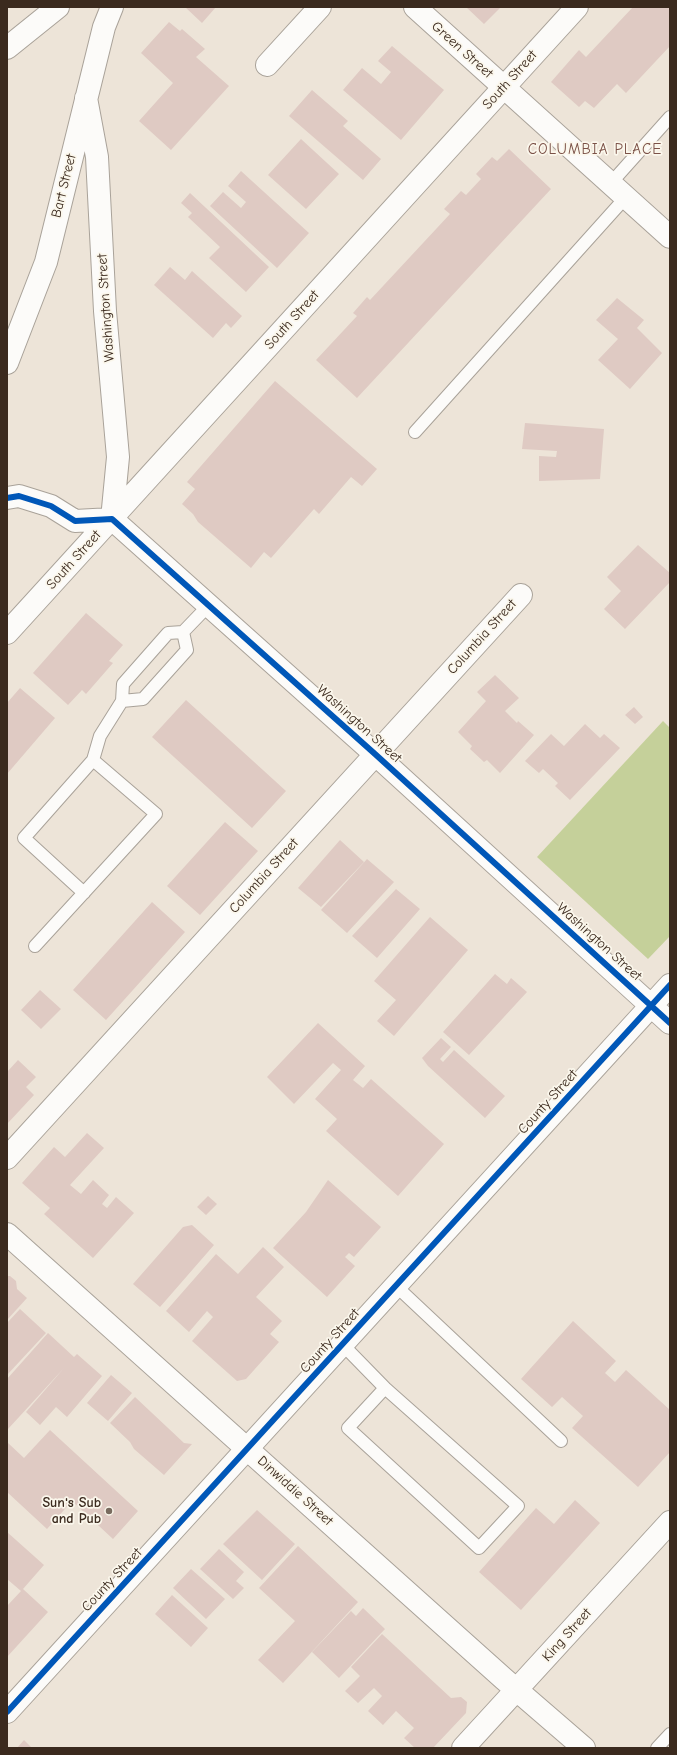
<!DOCTYPE html>
<style>
body{margin:0}
#map{position:relative;width:677px;height:1755px;overflow:hidden;background:#ede4d8;font-family:"Comic Neue",sans-serif}
canvas{display:block}
.frame{position:absolute;inset:0;border:8px solid #3b2a1e;pointer-events:none}
</style>
<div id="map">
<canvas width="677" height="1755"></canvas>
<div class="frame"></div>
</div>
<script>
const g = document.querySelector('canvas').getContext('2d');
g.lineJoin = 'round';
function paint(path, color) { g.fillStyle = color; g.fill(path, 'evenodd'); }
function strokePath(path, color, width, dash) { g.strokeStyle = color; g.lineWidth = width; g.lineCap = dash ? 'butt' : 'round'; g.setLineDash(dash || []); g.stroke(path); }
function label(font, color, halo, rows, align = 'center') {
  g.font = font + ' "Comic Neue",sans-serif'; g.lineWidth = 3.5; g.setLineDash([]); g.textBaseline = 'middle'; g.strokeStyle = halo; g.fillStyle = color; for (const [text, x, y, turn = 0] of rows) {
    g.save(); g.translate(x, y); g.rotate((+turn || 0) * Math.PI / 180); g.textAlign = isNaN(turn) ? turn : align; if (halo) g.strokeText(text, 0, 0); g.fillText(text, 0, 0); g.restore();
  }
}
const green = new Path2D(`
 M 663,721 L 670,728 L 670,936 L 648,959 L 537,857 Z`);
const building = new Path2D(`
 M 185,7 L 216,7 L 202,23 Z
 M 466,7 L 501,7 L 484,24 Z
 M 633,7 L 670,7 L 670,46 L 626,93 L 617,84 L 594,108 L 585,101 L 579,107 L 551,82 L 579,50 L 586,57 Z
 M 169,22 L 180,31 L 182,29 L 205,49 L 196,57 L 229,86 L 171,150 L 139,121 L 173,83 L 141,53 Z
 M 392,46 L 444,90 L 401,140 L 343,90 L 362,68 L 381,84 L 391,72 L 378,61 Z
 M 312,90 L 348,121 L 343,126 L 381,159 L 363,180 L 289,116 Z
 M 301,139 L 339,174 L 306,209 L 268,175 Z
 M 509,149 L 551,189 L 357,398 L 316,360 L 357,316 L 353,313 L 367,297 L 370,300 L 450,214 L 444,209 L 461,191 L 466,195 L 481,179 L 476,174 L 492,157 L 497,161 Z
 M 241,171 L 309,233 L 277,268 L 210,206 L 223,192 L 241,208 L 246,202 L 228,186 Z
 M 190,193 L 269,267 L 246,292 L 209,258 L 220,247 L 188,217 L 192,213 L 181,203 Z
 M 170,267 L 185,280 L 192,271 L 242,316 L 231,328 L 226,323 L 213,338 L 154,285 Z
 M 617,298 L 644,320 L 637,328 L 662,353 L 630,389 L 598,360 L 618,339 L 596,320 Z
 M 275,381 L 377,469 L 362,486 L 351,477 L 319,514 L 314,509 L 271,558 L 264,552 L 251,568 L 198,522 L 193,514 L 182,504 L 195,489 L 187,482 Z
 M 525,423 L 604,429 L 600,479 L 539,481 L 539,456 L 556,457 L 557,451 L 522,449 Z
 M 638,545 L 670,573 L 670,582 L 625,629 L 604,609 L 621,591 L 607,577 Z
 M 86,613 L 123,645 L 109,661 L 113,663 L 86,694 L 82,690 L 68,705 L 33,673 Z
 M 495,675 L 519,698 L 505,711 L 517,723 L 518,721 L 534,735 L 500,773 L 487,760 L 484,762 L 470,749 L 472,746 L 458,732 L 486,701 L 477,692 Z
 M 20,688 L 55,718 L 7,774 L 7,703 Z
 M 186,700 L 286,791 L 252,828 L 152,737 Z
 M 634,707 L 643,717 L 635,724 L 625,715 Z
 M 585,724 L 600,738 L 604,734 L 620,748 L 570,800 L 555,786 L 558,783 L 543,769 L 539,773 L 525,761 L 551,734 L 564,746 Z
 M 225,822 L 258,851 L 200,915 L 167,886 Z
 M 340,840 L 364,862 L 321,907 L 298,888 Z
 M 367,859 L 394,882 L 347,933 L 321,910 Z
 M 396,889 L 420,909 L 377,958 L 352,936 Z
 M 152,902 L 185,932 L 106,1020 L 73,990 Z
 M 430,917 L 468,950 L 394,1036 L 377,1021 L 396,1000 L 374,981 Z
 M 495,974 L 507,984 L 511,978 L 527,992 L 469,1055 L 443,1032 Z
 M 40,990 L 61,1009 L 41,1029 L 21,1010 Z
 M 318,1023 L 365,1066 L 353,1080 L 363,1088 L 371,1079 L 444,1144 L 398,1196 L 326,1131 L 337,1119 L 315,1099 L 341,1070 L 333,1063 L 294,1104 L 267,1077 Z
 M 441,1038 L 451,1047 L 440,1059 L 443,1062 L 454,1050 L 505,1096 L 485,1118 L 428,1066 L 422,1058 Z
 M 18,1060 L 36,1077 L 26,1087 L 34,1095 L 7,1124 L 7,1072 Z
 M 87,1133 L 104,1148 L 70,1185 L 81,1194 L 93,1180 L 109,1195 L 102,1204 L 107,1208 L 116,1197 L 134,1213 L 93,1258 L 44,1214 L 50,1208 L 22,1183 L 54,1147 L 65,1157 Z
 M 328,1180 L 381,1227 L 354,1257 L 349,1253 L 345,1257 L 355,1266 L 327,1297 L 273,1248 L 306,1212 Z
 M 208,1196 L 217,1204 L 206,1215 L 197,1207 Z
 M 192,1225 L 214,1245 L 160,1307 L 133,1284 L 183,1227 Z
 M 263,1247 L 284,1267 L 256,1297 L 282,1321 L 270,1334 L 279,1342 L 246,1379 L 237,1381 L 192,1341 L 213,1317 L 207,1311 L 189,1332 L 166,1311 L 216,1254 L 238,1274 Z
 M 7,1276 L 10,1276 L 16,1281 L 17,1289 L 27,1298 L 7,1320 Z
 M 20,1309 L 46,1333 L 7,1375 L 7,1323 Z
 M 573,1321 L 616,1361 L 605,1373 L 615,1382 L 626,1370 L 670,1410 L 670,1452 L 638,1487 L 572,1428 L 583,1416 L 562,1397 L 552,1407 L 521,1379 Z
 M 48,1333 L 74,1357 L 77,1354 L 102,1376 L 67,1417 L 56,1407 L 40,1425 L 26,1412 L 64,1368 L 8,1429 L 7,1379 Z
 M 111,1375 L 132,1393 L 108,1421 L 87,1403 Z
 M 135,1397 L 184,1443 L 192,1444 L 164,1475 L 134,1449 L 130,1442 L 110,1423 Z
 M 50,1430 L 138,1511 L 113,1539 L 72,1501 L 47,1529 L 7,1492 L 7,1442 L 24,1458 Z
 M 575,1500 L 600,1523 L 521,1610 L 479,1572 L 536,1508 L 554,1524 Z
 M 257,1510 L 295,1544 L 262,1580 L 223,1544 Z
 M 7,1532 L 44,1565 L 23,1589 L 48,1612 L 7,1657 L 7,1606 L 21,1591 L 7,1579 Z
 M 298,1546 L 358,1602 L 283,1683 L 258,1660 L 295,1621 L 259,1588 Z
 M 219,1549 L 244,1572 L 236,1581 L 244,1588 L 233,1599 L 200,1569 Z
 M 191,1569 L 225,1599 L 206,1619 L 173,1588 Z
 M 172,1595 L 208,1628 L 191,1647 L 155,1614 Z
 M 363,1608 L 385,1629 L 339,1678 L 312,1652 L 351,1611 L 356,1616 Z
 M 382,1634 L 451,1698 L 461,1697 L 467,1702 L 466,1713 L 433,1748 L 415,1748 L 404,1738 L 414,1728 L 396,1711 L 383,1725 L 368,1711 L 382,1696 L 374,1688 L 358,1703 L 345,1691 L 360,1676 L 351,1667 Z
 M 24,1740 L 32,1748 L 17,1748 Z`);
const lane = new Path2D(`
 M 611,183 L 670,117
 M 415,432 L 626,197
 M 122,701 L 143,699 L 187,650 L 183,632
 M 84,893 L 24,838 L 93,760
 M 35,946 L 156,814 L 93,760 L 100,736 L 122,701 L 123,684 L 168,633 L 183,632 L 209,605
 M 396,1286 L 561,1441
 M 343,1345 L 385,1388 L 518,1506 L 479,1548 L 348,1428 L 385,1388
 M 657,1748 L 670,1734`);
const street = new Path2D(`
 M 415,7 L 670,237
 M 267,65 L 320,7
 M 7,1158 L 521,595
 M 7,1234 L 504,1679 L 584,1748
 M 463,1748 L 670,1522`);
const secondary = new Path2D(`
 M 86,98 L 97,157 L 105,311 L 118,457 L 112,519
 M 7,363 L 46,262 L 104,27 L 112,7
 M 7,498 L 19,496 L 51,506 L 75,521 L 112,519 L 375,754 L 670,1023
 M 7,633 L 577,7
 M 7,1712 L 670,985`);
const highway = new Path2D(`
 M 7,48 L 58,7`);
const cycleway = new Path2D(`
 M 7,498 L 19,496 L 51,506 L 75,521 L 112,519 L 375,754 L 670,1023
 M 7,1712 L 670,985`);
const markers = [
 [109,1511,4,"#796b5f"]
];
const streetNames = [
 ["Green Street",462,50,42],
 ["South Street",510,80,-48],
 ["Bart Street",64,186,-76],
 ["Washington Street",106,308,-94],
 ["South Street",292,320,-48],
 ["South Street",74,560,-48],
 ["Columbia Street",482,637,-48],
 ["Washington Street",359,724,42],
 ["Columbia Street",264,876,-48],
 ["Washington Street",599,942,42],
 ["County Street",548,1102,-48],
 ["County Street",330,1341,-48],
 ["Dinwiddie Street",295,1491,42],
 ["County Street",112,1580,-47],
 ["King Street",567,1635,-48]
];
const poiNames = [
 ["Sun's Sub",101,1503],
 ["and Pub",101,1519]
];
const neighbourhoodNames = [
 ["COLUMBIA PLACE",595,150]
];
paint(green, '#c5d09a');
paint(building, '#dfcac3');
strokePath(lane, '#a9a299', 14);
strokePath(street, '#a9a299', 24);
strokePath(secondary, '#a9a299', 24);
strokePath(highway, '#a9a299', 24);
strokePath(lane, '#fcfbf9', 12);
strokePath(street, '#fcfbf9', 22);
strokePath(secondary, '#fcfbf9', 22);
strokePath(highway, '#fcfbf9', 22);
strokePath(cycleway, '#0057b8', 6);
for (const [x, y, r, color] of markers) { const dot = new Path2D(); dot.arc(x, y, r, 0, 2 * Math.PI); g.fillStyle = color; g.fill(dot); strokePath(dot, '#fbf7ec', 1.5); }
label('14px', '#3b2a1e', '#fbf7ec', streetNames);
label('bold 14px', '#3b2a1e', '#fbf7ec', poiNames, 'right');
g.letterSpacing = '1px';
label('15px', '#7b5147', '#fbf7ec', neighbourhoodNames);
g.letterSpacing = '0px';
</script>
